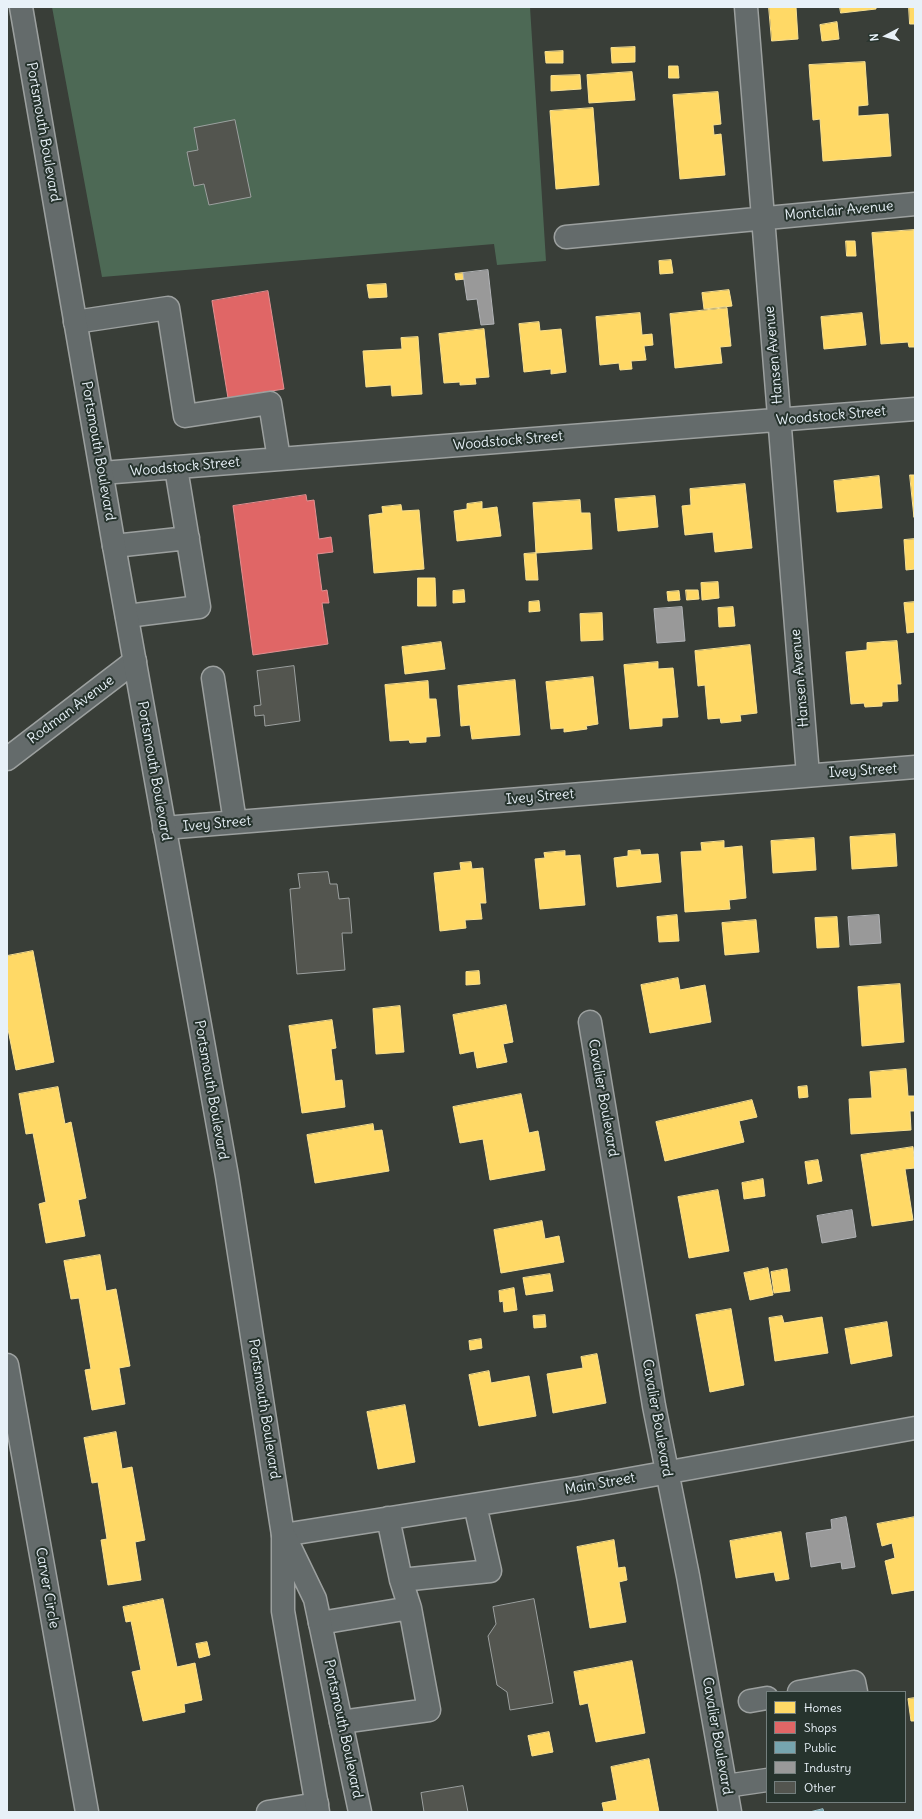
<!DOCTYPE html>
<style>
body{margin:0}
#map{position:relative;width:922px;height:1819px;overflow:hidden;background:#393e38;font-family:Delius,sans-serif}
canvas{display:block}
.frame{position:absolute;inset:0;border:8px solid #e8f1f8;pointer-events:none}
.legend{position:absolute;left:766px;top:1691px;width:140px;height:112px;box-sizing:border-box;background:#26332d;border:1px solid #747f7e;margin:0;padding:5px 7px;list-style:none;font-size:12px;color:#e8f1f8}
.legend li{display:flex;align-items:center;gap:8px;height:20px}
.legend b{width:20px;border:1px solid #747f7e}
.north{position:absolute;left:866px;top:16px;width:40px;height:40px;-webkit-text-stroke:3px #26332d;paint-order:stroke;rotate:264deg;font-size:11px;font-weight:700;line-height:16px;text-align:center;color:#e8f1f8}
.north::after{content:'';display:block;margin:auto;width:14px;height:18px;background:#e8f1f8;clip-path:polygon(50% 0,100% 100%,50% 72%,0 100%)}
</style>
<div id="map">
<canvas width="922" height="1819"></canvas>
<div class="frame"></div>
<ul class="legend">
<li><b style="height:11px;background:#ffd966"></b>Homes</li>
<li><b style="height:11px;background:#e06666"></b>Shops</li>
<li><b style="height:11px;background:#76a5af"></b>Public</li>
<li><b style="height:11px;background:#999"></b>Industry</li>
<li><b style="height:11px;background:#53554f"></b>Other</li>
</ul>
<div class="north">N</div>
</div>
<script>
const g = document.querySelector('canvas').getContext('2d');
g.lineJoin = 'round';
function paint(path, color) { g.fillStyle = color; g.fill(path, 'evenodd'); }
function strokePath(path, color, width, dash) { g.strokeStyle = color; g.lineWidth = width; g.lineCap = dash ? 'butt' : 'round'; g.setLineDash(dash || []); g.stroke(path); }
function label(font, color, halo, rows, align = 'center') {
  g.font = font + ' Delius,sans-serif'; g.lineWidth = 4; g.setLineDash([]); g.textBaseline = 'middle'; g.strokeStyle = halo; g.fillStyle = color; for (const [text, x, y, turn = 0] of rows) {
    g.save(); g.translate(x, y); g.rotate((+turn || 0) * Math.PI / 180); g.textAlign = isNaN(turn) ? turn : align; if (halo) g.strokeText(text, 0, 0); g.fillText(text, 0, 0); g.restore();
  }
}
const green = new Path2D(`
 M 52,7 L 530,7 L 546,261 L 497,265 L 494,244 L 102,277 Z`);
const homes = new Path2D(`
 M 769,7 L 796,7 L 798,39 L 772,41 Z
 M 840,7 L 876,7 L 876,9 L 841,13 Z
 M 909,7 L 915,7 L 915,24 L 910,24 Z
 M 837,22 L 839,39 L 822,41 L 820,25 Z
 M 635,47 L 635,62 L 612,63 L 611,48 Z
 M 563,51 L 563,63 L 546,63 L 545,52 Z
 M 865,62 L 868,105 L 858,106 L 858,116 L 888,114 L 891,156 L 823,161 L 820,119 L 813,120 L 809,65 Z
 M 669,66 L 678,66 L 679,78 L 669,78 Z
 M 632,72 L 635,100 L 589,103 L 587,75 Z
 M 580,75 L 581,89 L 551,91 L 551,76 Z
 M 718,92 L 721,124 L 713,125 L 714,135 L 721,134 L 725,175 L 680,179 L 673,95 Z
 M 593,108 L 599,185 L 556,189 L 550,111 Z
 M 914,230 L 915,347 L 909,347 L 908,342 L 881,344 L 872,233 Z
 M 846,241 L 855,241 L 856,256 L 847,256 Z
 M 671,260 L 673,273 L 660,274 L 659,261 Z
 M 463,273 L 465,279 L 456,280 L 455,274 Z
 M 386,284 L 387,297 L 369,298 L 367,285 Z
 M 729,290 L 732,306 L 704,309 L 702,293 Z
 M 727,308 L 731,346 L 720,347 L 722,363 L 675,368 L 670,314 Z
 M 640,313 L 642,335 L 652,334 L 653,345 L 644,346 L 646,360 L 631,361 L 632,369 L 620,370 L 619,363 L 600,365 L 596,317 Z
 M 862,313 L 866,345 L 824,349 L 821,317 Z
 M 539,322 L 540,331 L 561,329 L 566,372 L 551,374 L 551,369 L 524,372 L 519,324 Z
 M 484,329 L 489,377 L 475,378 L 476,384 L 460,385 L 460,382 L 444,383 L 439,334 Z
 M 418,337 L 422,394 L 392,396 L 391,385 L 366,387 L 363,351 L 402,349 L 401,338 Z
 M 910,475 L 915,475 L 914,517 Z
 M 879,476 L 882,508 L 837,512 L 834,481 Z
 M 745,484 L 752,548 L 715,552 L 713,532 L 685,535 L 682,506 L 691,505 L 690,489 Z
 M 655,496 L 658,527 L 618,531 L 615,499 Z
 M 580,500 L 581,513 L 590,513 L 592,549 L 536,553 L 533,503 Z
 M 482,502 L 482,509 L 497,507 L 501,536 L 457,541 L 454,511 L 467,509 L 467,504 Z
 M 401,505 L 402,511 L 419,510 L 424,569 L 374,573 L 369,515 L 383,513 L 382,507 Z
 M 915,539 L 915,569 L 906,570 L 904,540 Z
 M 536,553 L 538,580 L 526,580 L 524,554 Z
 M 418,578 L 435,578 L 436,606 L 418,606 Z
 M 718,582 L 719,598 L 702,600 L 701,583 Z
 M 464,590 L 465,602 L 453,603 L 453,591 Z
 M 686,590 L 698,590 L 699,599 L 687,600 Z
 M 679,591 L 680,600 L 668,601 L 667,592 Z
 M 539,601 L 540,611 L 529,612 L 529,602 Z
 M 915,602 L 915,632 L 907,633 L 904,603 Z
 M 733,607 L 735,626 L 719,627 L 718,608 Z
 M 602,613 L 603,640 L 581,641 L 580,614 Z
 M 897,641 L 901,684 L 897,684 L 898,701 L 882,702 L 882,706 L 865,707 L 864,703 L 851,704 L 846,652 L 867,650 L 867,643 Z
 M 441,642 L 445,669 L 405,674 L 402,647 Z
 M 750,645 L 757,713 L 740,715 L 741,721 L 721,723 L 720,718 L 708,719 L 705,685 L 698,686 L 695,651 Z
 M 658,662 L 658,669 L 673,668 L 678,717 L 662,718 L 662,726 L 630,729 L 624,665 Z
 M 593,677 L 598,724 L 586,726 L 587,729 L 564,732 L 564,728 L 551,729 L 546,682 Z
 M 515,680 L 520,735 L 472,739 L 470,725 L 461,726 L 458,686 Z
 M 428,681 L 429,699 L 436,699 L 440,736 L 426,737 L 426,742 L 410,743 L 409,740 L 390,741 L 385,685 Z
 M 895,834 L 897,866 L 852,869 L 850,837 Z
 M 814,838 L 816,870 L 773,873 L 771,841 Z
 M 724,841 L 724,848 L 742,846 L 746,898 L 729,900 L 730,909 L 685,912 L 681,852 L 702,851 L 701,843 Z
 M 640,850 L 641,855 L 658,854 L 661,882 L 617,887 L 614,858 L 628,856 L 628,851 Z
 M 565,851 L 565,856 L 580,855 L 585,905 L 540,909 L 535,859 L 545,858 L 544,853 Z
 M 471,862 L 472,869 L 483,868 L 486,903 L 480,903 L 482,919 L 465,920 L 466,928 L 440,931 L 434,873 L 461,870 L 460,863 Z
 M 677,915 L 679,941 L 659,942 L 657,917 Z
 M 837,917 L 839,947 L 817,948 L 815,918 Z
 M 756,920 L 759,952 L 725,955 L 722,923 Z
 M 33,951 L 54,1062 L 16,1070 L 7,1024 L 7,956 Z
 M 479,971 L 480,984 L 466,985 L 466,972 Z
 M 678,978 L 680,990 L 705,985 L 711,1022 L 650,1033 L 641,985 Z
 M 900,984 L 904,1042 L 862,1046 L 858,987 Z
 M 506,1005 L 513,1042 L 503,1044 L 507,1062 L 477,1068 L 474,1051 L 460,1054 L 453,1015 Z
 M 400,1006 L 404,1052 L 376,1054 L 373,1009 Z
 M 332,1020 L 336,1048 L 331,1049 L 335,1081 L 342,1080 L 345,1107 L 302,1113 L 289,1026 Z
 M 906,1069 L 908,1096 L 915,1096 L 915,1111 L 910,1111 L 911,1130 L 851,1134 L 849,1099 L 872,1098 L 870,1072 Z
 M 807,1086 L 808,1097 L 799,1098 L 798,1087 Z
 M 58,1087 L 65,1124 L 71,1122 L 86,1198 L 78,1200 L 85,1236 L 46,1243 L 39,1204 L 46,1202 L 33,1133 L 26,1134 L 19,1094 Z
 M 521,1094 L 529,1133 L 538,1131 L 545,1170 L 490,1180 L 483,1139 L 460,1143 L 453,1107 Z
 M 752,1100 L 757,1117 L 739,1121 L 744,1142 L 665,1161 L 656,1122 Z
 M 373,1124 L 374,1131 L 382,1130 L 389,1171 L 315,1183 L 307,1135 Z
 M 913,1147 L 915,1168 L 905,1169 L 913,1220 L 872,1226 L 861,1155 Z
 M 818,1160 L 822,1181 L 808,1184 L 805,1162 Z
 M 763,1179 L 765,1196 L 744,1199 L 742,1183 Z
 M 718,1190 L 729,1251 L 689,1258 L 678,1197 Z
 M 542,1221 L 545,1239 L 559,1236 L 564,1262 L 501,1273 L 494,1230 Z
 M 100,1255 L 106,1291 L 116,1289 L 130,1366 L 119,1368 L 125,1404 L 92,1410 L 85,1370 L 91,1369 L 79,1298 L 71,1299 L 64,1261 Z
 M 768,1268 L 773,1295 L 750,1300 L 744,1273 Z
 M 787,1269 L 790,1291 L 774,1293 L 771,1272 Z
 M 550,1274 L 553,1291 L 526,1295 L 523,1278 Z
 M 514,1288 L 517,1310 L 504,1312 L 503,1301 L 500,1302 L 499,1291 Z
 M 731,1309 L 744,1385 L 710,1392 L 696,1315 Z
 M 545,1315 L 546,1327 L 534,1328 L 533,1316 Z
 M 782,1316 L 784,1323 L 822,1317 L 828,1353 L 775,1361 L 769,1318 Z
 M 887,1322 L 892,1356 L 851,1364 L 845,1329 Z
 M 481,1339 L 482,1348 L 470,1350 L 469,1341 Z
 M 597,1354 L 606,1403 L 553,1413 L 547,1374 L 583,1368 L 581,1357 Z
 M 489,1371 L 491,1383 L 529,1376 L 536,1416 L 479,1426 L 469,1375 Z
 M 405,1405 L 415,1462 L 378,1469 L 367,1412 Z
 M 116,1432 L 122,1469 L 132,1467 L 145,1540 L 135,1542 L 141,1580 L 108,1585 L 101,1540 L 107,1539 L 98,1482 L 92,1483 L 84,1438 Z
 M 915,1517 L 915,1590 L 892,1594 L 885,1561 L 895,1558 L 892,1543 L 882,1546 L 877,1524 Z
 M 781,1532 L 789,1579 L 776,1581 L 774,1572 L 736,1578 L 730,1541 Z
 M 614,1540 L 618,1568 L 625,1567 L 627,1580 L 619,1582 L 626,1622 L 590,1628 L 577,1547 Z
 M 163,1599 L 177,1667 L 195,1663 L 202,1700 L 184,1704 L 185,1712 L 143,1721 L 132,1672 L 141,1670 L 131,1621 L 126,1622 L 123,1607 Z
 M 207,1642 L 210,1655 L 199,1658 L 196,1644 Z
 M 632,1661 L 645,1733 L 596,1742 L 588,1703 L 580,1705 L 574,1672 Z
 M 915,1698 L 915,1721 L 911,1721 L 908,1699 Z
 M 549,1732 L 553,1752 L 532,1756 L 528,1736 Z
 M 649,1759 L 659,1812 L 604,1812 L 602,1803 L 617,1800 L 611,1767 Z`);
const shops = new Path2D(`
 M 268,291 L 284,389 L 228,398 L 212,301 Z
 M 306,495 L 307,501 L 314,500 L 319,539 L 331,537 L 333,552 L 317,554 L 322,591 L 327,590 L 329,603 L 322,603 L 328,644 L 253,655 L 233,506 Z`);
const public = new Path2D(`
 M 823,1809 L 824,1812 L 810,1812 Z`);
const industry = new Path2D(`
 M 488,270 L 494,324 L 481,325 L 477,299 L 467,300 L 463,273 Z
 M 682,607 L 685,641 L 657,643 L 654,609 Z
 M 879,915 L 881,943 L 850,945 L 848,917 Z
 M 852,1210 L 856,1237 L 822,1243 L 817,1216 Z
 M 846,1517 L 855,1567 L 842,1569 L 841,1562 L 811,1567 L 806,1533 L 832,1529 L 831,1520 Z`);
const building = new Path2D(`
 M 235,120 L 251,197 L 209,205 L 204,184 L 194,186 L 187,152 L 198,150 L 194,128 Z
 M 294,666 L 300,721 L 265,726 L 264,715 L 255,716 L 254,706 L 261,705 L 257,671 Z
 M 328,872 L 330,884 L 337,884 L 339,899 L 349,898 L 352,933 L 342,933 L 345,970 L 297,974 L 290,889 L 300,888 L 298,874 Z
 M 534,1599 L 553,1703 L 510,1710 L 507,1692 L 497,1685 L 488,1636 L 496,1624 L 493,1607 Z
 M 463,1786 L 468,1812 L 424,1812 L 421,1793 Z`);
const minor = new Path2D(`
 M 746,7 L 808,775
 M 566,237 L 915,204
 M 75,322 L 168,308 L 185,416 L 270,403 L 279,459
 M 102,473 L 915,409
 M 114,546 L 188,538
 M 127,616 L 199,607 L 176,468
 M 213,678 L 235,822
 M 7,759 L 135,661
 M 164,828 L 915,767
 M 590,1022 L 654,1406 L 688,1576 L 730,1812
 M 7,1365 L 87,1812
 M 283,1535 L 580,1488 L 915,1428
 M 401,1580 L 490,1571 L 475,1505
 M 320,1623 L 410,1608
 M 799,1692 L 854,1682 L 856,1692
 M 750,1701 L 767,1698
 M 341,1722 L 429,1710 L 410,1608 L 401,1580 L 388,1518
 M 726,1786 L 767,1780
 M 268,1812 L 317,1804`);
const major = new Path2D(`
 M 21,7 L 114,546 L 227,1176 L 283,1535 L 283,1611 L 318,1812
 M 286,1539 L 315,1599 L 360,1812`);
const streetNames = [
 ["Portsmouth Boulevard",43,132,80],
 ["Montclair Avenue",839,211,-5],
 ["Hansen Avenue",774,355,-95],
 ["Woodstock Street",831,416,-5],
 ["Woodstock Street",508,441,-5],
 ["Portsmouth Boulevard",98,451,80],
 ["Woodstock Street",185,467,-5],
 ["Hansen Avenue",800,678,-95],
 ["Rodman Avenue",71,710,-37],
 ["Portsmouth Boulevard",154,771,80],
 ["Ivey Street",863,771,-4],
 ["Ivey Street",540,797,-5],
 ["Ivey Street",217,824,-5],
 ["Portsmouth Boulevard",211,1090,80],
 ["Cavalier Boulevard",603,1098,80],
 ["Portsmouth Boulevard",264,1409,81],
 ["Cavalier Boulevard",657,1418,80],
 ["Main Street",600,1484,-10],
 ["Carver Circle",47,1588,80],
 ["Portsmouth Boulevard",343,1729,78],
 ["Cavalier Boulevard",717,1736,80]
];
paint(green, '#4d6955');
paint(homes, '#ffd966');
strokePath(homes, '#f8e092', 1);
paint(shops, '#e06666');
strokePath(shops, '#e29092', 1);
paint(public, '#76a5af');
strokePath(public, '#98bcc5', 1);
paint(industry, '#999');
strokePath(industry, '#b1b3b6', 1);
paint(building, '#53554f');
strokePath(building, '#9ca09f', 1);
strokePath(minor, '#9ca09f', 25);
strokePath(major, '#9ca09f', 25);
strokePath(minor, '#646b6b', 22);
strokePath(major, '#646b6b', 22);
label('14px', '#e8f1f8', '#26332d', streetNames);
</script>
